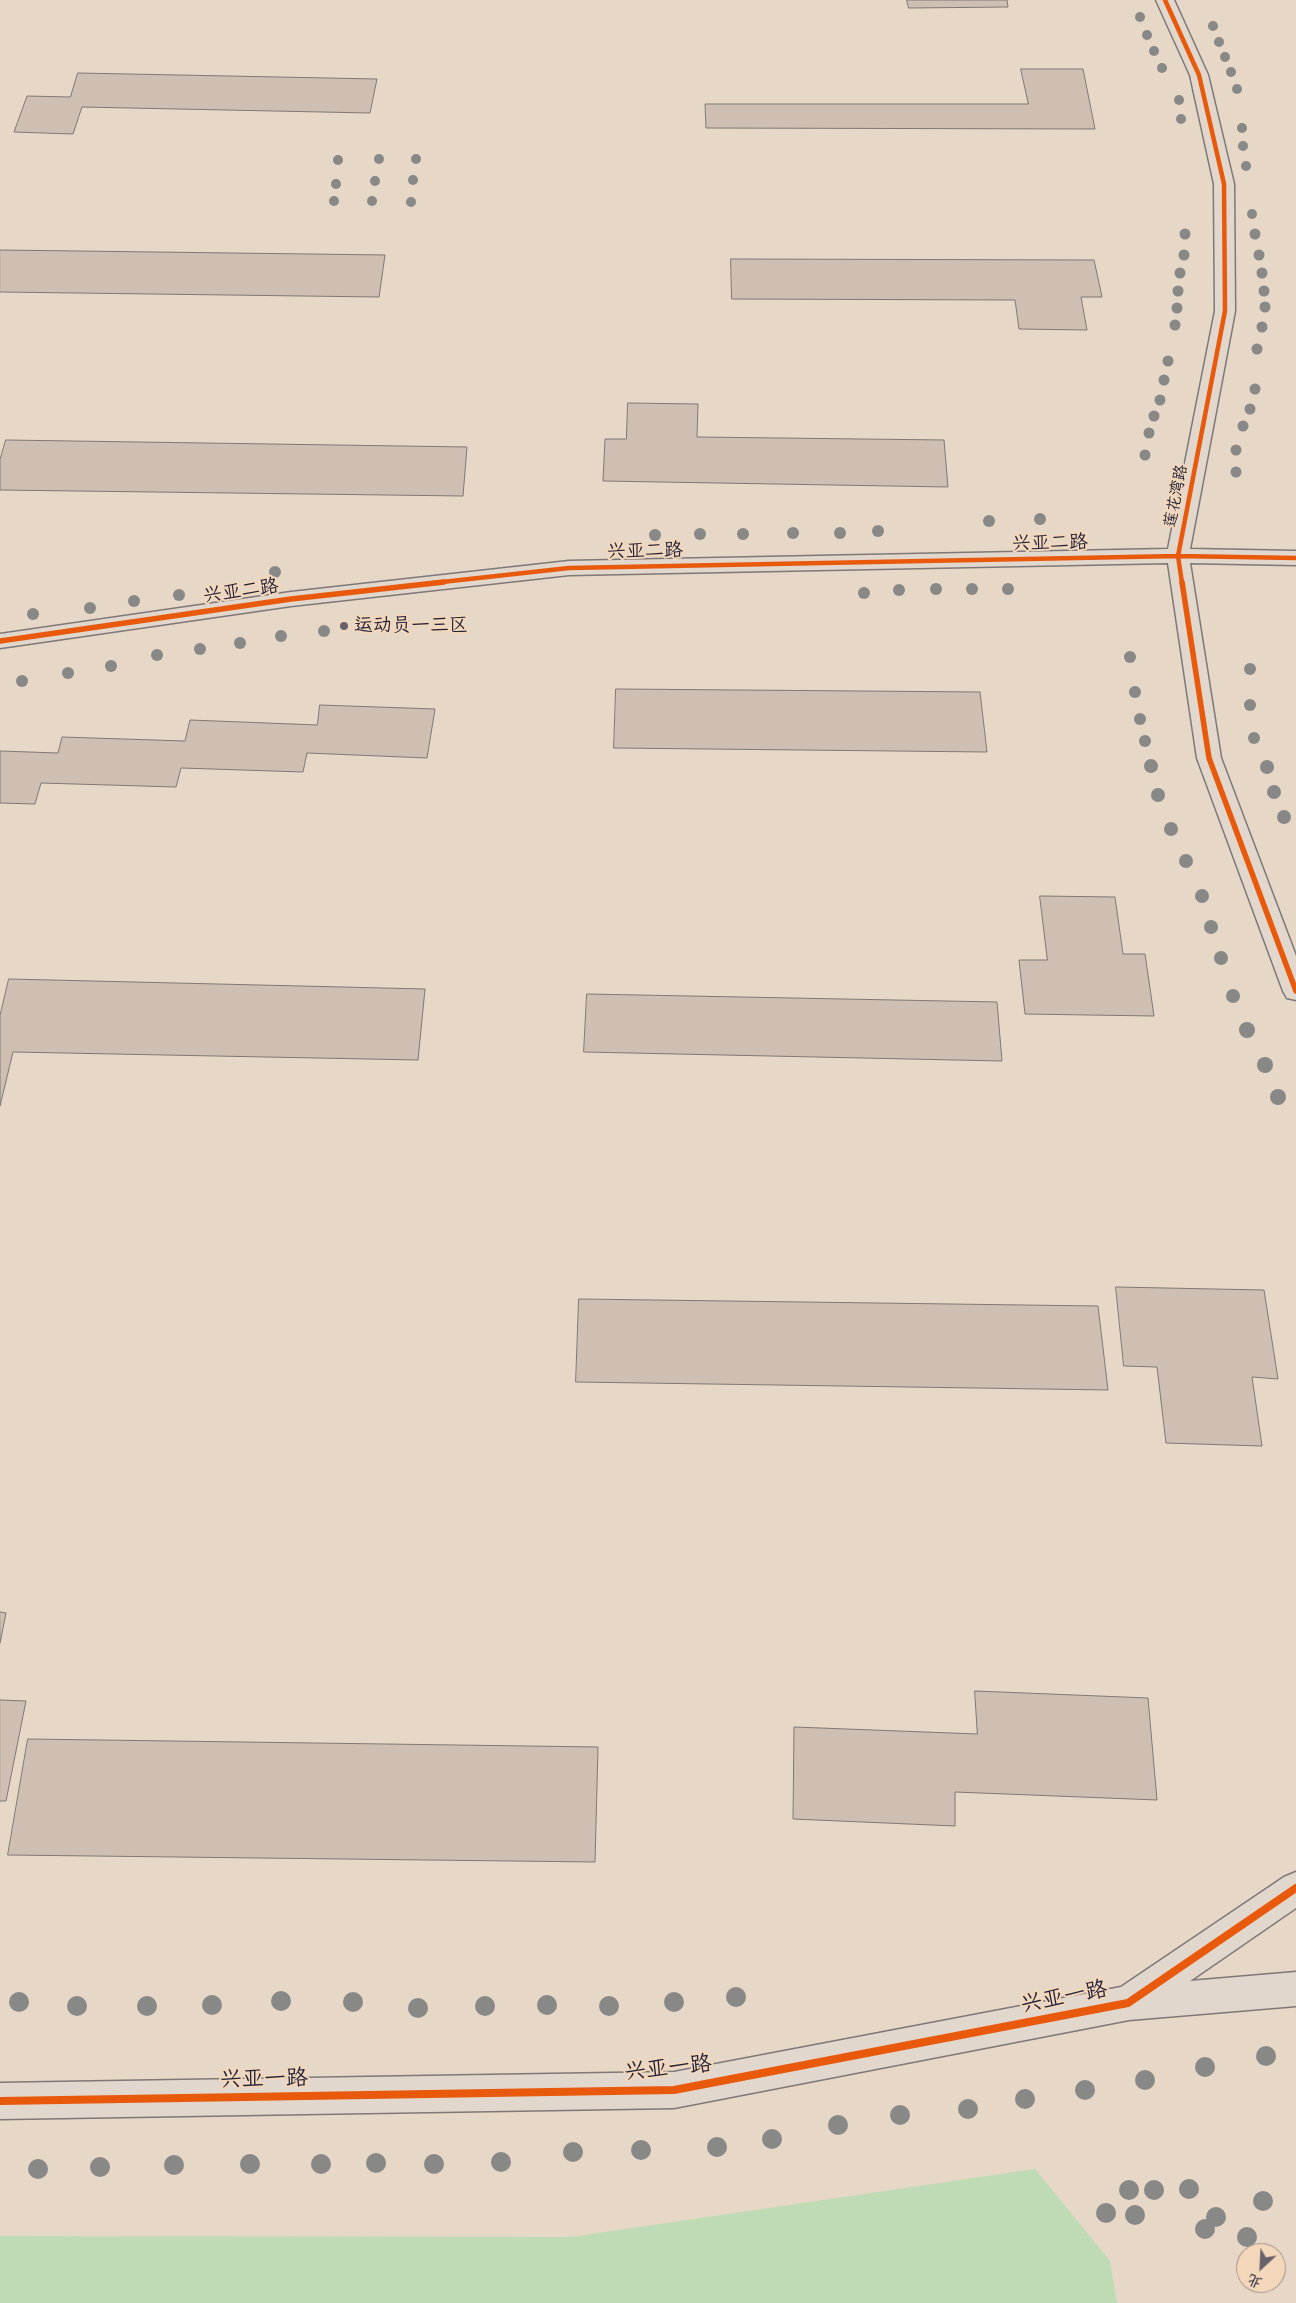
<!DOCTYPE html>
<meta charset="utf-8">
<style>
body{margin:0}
#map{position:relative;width:1296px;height:2303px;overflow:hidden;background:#e6d7c7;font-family:"Comic Neue","LXGW WenKai TC",sans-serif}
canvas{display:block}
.north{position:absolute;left:1236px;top:2243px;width:50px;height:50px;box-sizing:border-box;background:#f3d7ba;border:1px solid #9f8f87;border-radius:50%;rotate:205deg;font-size:14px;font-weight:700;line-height:20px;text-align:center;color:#22223b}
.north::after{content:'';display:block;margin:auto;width:18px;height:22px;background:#67616c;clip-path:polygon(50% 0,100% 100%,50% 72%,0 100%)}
</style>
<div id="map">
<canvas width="1296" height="2303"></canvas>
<div class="north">北</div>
</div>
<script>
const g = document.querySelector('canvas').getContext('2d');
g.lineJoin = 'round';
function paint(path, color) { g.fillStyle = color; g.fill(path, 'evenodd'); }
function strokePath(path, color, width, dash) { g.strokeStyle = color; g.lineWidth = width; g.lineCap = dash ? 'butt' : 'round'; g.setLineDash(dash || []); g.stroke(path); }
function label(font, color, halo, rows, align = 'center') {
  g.font = font + ' "Comic Neue","LXGW WenKai TC",sans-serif'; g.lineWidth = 4; g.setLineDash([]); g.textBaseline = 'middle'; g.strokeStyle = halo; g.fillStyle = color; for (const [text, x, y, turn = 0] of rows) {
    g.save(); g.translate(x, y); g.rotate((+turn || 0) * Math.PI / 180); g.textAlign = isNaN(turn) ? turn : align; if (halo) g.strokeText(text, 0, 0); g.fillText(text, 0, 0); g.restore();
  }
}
const green = new Path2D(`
 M 1035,2169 L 1110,2261 L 1117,2303 L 0,2303 L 0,2236 L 571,2237 Z`);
const building = new Path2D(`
 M 907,0 L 1007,0 L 1008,7 L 909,8 Z
 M 1021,69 L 1083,69 L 1095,129 L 706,128 L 705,104 L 1028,104 Z
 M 78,73 L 377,79 L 370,113 L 82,107 L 73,134 L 14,132 L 27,96 L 70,97 Z
 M 0,250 L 385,255 L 379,297 L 0,292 Z
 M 731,259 L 1094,260 L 1102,297 L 1081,297 L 1087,330 L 1019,329 L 1015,300 L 732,299 Z
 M 628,403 L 698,404 L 697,437 L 944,440 L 948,487 L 603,481 L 605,439 L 626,439 Z
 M 6,440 L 467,447 L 463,496 L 0,490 L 0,460 Z
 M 616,689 L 980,692 L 987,752 L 614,748 Z
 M 320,705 L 435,709 L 427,758 L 307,753 L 303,772 L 181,768 L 176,787 L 41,783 L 35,804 L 0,803 L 0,751 L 58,753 L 62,737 L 185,741 L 190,720 L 317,725 Z
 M 1040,896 L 1115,897 L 1123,954 L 1145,954 L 1154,1016 L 1025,1014 L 1019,960 L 1047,960 Z
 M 9,979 L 425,989 L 418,1060 L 13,1052 L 0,1106 L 0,1016 Z
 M 587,994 L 997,1002 L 1002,1061 L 584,1052 Z
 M 1116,1287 L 1264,1290 L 1278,1379 L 1252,1377 L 1262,1446 L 1166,1443 L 1157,1367 L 1124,1366 Z
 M 579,1299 L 1098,1306 L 1108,1390 L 576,1382 Z
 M 0,1612 L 6,1613 L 0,1643 Z
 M 975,1691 L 1148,1698 L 1157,1800 L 955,1792 L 955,1826 L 793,1819 L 794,1727 L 977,1734 Z
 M 0,1700 L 26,1701 L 6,1801 L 0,1801 Z
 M 28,1739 L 598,1747 L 595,1862 L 8,1855 Z`);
const minor = new Path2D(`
 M 1156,0 L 1174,0 L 1208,75 L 1234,184 L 1235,311 L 1190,549 L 1296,551 L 1296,565 L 1190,563 L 1221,758 L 1296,956 L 1296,1000 L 1287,998 L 1283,991 L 1197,758 L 1168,563 L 569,575 L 291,606 L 0,648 L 0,634 L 291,592 L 569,561 L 1168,549 L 1215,311 L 1214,184 L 1190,75 Z
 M 1296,1872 L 1296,1908 L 1190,1981 L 1296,1972 L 1296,2006 L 1129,2020 L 674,2108 L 0,2119 L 0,2083 L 674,2072 L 1121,1987 L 1284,1877 Z`);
const cyclewayFar2 = new Path2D(`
 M 1165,0 L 1199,75 L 1224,184 L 1225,311 L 1178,556 L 1182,583
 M 433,583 L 569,568 L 1178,556 L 1296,558`);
const cyclewayFar1 = new Path2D(`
 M 1182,582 L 1209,758 L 1296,991
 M 0,641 L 291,599 L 444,582`);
const cycleway = new Path2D(`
 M 0,2101 L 674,2090 L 1128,2003 L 1296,1888`);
const trees = [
 [1140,17,5],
 [1213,26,5],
 [1147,35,5],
 [1219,42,5],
 [1154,51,5],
 [1225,57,5],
 [1162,68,5],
 [1231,72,5],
 [1237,89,5],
 [1179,100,5],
 [1181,119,5],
 [1242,128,5],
 [1243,146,5],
 [379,159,5],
 [416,159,5],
 [338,160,5],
 [1246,166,5],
 [413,180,5],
 [375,181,5],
 [336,184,5],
 [334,201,5],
 [372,201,5],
 [411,202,5],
 [1252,214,5],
 [1185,234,5.5],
 [1255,234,5.5],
 [1184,255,5.5],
 [1259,255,5.5],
 [1180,273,5.5],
 [1262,273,5.5],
 [1178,291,5.5],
 [1264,291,5.5],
 [1265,307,5.5],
 [1177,308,5.5],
 [1175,325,5.5],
 [1262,327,5.5],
 [1257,349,5.5],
 [1168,361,5.5],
 [1164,380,5.5],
 [1255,389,5.5],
 [1160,400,5.5],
 [1250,409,5.5],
 [1154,416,5.5],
 [1243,426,5.5],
 [1149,433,5.5],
 [1236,450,5.5],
 [1145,455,5.5],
 [1236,472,5.5],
 [1040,519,6],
 [989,521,6],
 [878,531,6],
 [793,533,6],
 [840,533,6],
 [700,534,6],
 [743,534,6],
 [655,535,6],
 [275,572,6],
 [936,589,6],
 [972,589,6],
 [1008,589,6],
 [899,590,6],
 [864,593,6],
 [179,595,6],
 [134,601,6],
 [90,608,6],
 [33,614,6],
 [403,623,6],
 [365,625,6],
 [324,631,6],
 [281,636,6],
 [240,643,6],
 [200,649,6],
 [157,655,6],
 [1130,657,6],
 [111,666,6],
 [1250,669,6],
 [68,673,6],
 [22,681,6],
 [1135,692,6],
 [1250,705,6],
 [1140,719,6],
 [1254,738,6],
 [1145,741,6],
 [1151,766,7],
 [1267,767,7],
 [1274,792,7],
 [1158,795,7],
 [1284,817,7],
 [1171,829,7],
 [1186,861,7],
 [1202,896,7],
 [1211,927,7],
 [1221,958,7],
 [1233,996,7],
 [1247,1030,8],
 [1265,1065,8],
 [1278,1097,8],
 [736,1997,10],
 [281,2001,10],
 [19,2002,10],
 [353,2002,10],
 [674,2002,10],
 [212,2005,10],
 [547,2005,10],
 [77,2006,10],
 [147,2006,10],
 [485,2006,10],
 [609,2006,10],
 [418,2008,10],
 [1266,2056,10],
 [1205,2067,10],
 [1145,2080,10],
 [1085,2090,10],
 [1025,2099,10],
 [968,2109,10],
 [900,2115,10],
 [838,2125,10],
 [772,2139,10],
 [717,2147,10],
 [641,2150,10],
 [573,2152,10],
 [501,2162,10],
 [376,2163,10],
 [250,2164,10],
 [321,2164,10],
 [434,2164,10],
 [174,2165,10],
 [100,2167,10],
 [38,2169,10],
 [1189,2189,10],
 [1129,2190,10],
 [1154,2190,10],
 [1263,2201,10],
 [1106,2213,10],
 [1135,2215,10],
 [1216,2217,10],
 [1205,2229,10],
 [1247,2237,10]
];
const markers = [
 [344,626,5,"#67616c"]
];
const farStreetnames = [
 ["莲花湾路",1176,496,-79]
];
const streetNames = [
 ["兴亚二路",1050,543,-1],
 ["兴亚二路",645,551,-1],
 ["兴亚二路",241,591,-8]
];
const poiNames = [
 ["运动员一三区",354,626]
];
const nearStreetnames = [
 ["兴亚一路",1064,1997,-11],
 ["兴亚一路",668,2068,-6],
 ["兴亚一路",264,2079,-1]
];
paint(green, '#bedbb6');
paint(building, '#cfbfb2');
strokePath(building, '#7f7876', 1);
strokePath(minor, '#7f7876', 3);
paint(minor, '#e1d7cc');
strokePath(cyclewayFar2, '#e8590c', 4.5);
strokePath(cyclewayFar1, '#e8590c', 5.5);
strokePath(cycleway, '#e8590c', 8);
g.fillStyle = '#888886';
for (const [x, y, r] of trees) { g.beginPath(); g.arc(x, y, r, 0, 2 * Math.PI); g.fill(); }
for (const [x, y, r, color] of markers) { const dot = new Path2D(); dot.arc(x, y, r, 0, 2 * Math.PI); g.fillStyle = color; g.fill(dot); strokePath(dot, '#f3d7ba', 2); }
label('16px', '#22223b', '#f3d7ba', farStreetnames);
label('19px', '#22223b', '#f3d7ba', streetNames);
label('19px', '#22223b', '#f3d7ba', poiNames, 'left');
label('22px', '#22223b', '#f3d7ba', nearStreetnames);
</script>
